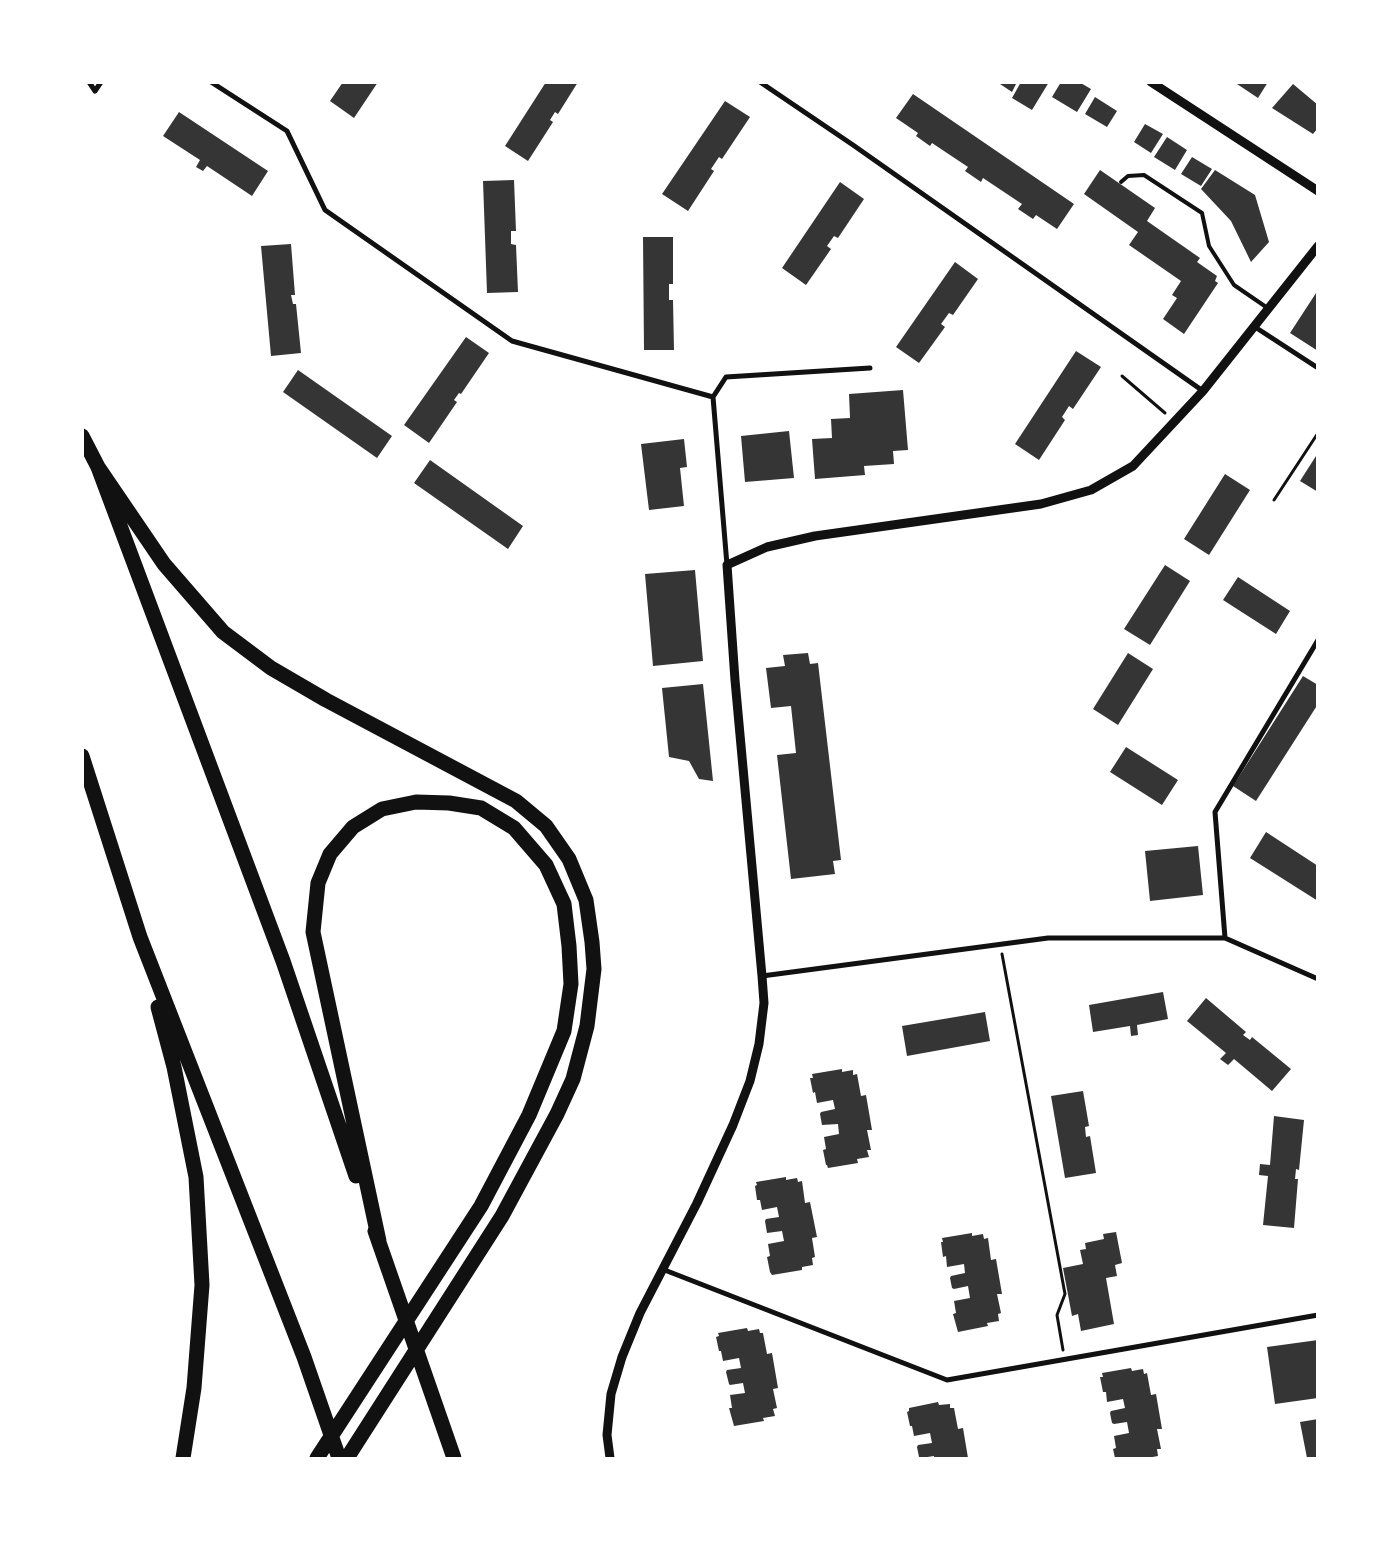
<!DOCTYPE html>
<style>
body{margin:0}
#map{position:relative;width:1400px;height:1541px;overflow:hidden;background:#fff;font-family:Montserrat,sans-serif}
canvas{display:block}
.frame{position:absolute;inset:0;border:84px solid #fff;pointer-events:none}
</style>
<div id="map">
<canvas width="1400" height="1541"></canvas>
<div class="frame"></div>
</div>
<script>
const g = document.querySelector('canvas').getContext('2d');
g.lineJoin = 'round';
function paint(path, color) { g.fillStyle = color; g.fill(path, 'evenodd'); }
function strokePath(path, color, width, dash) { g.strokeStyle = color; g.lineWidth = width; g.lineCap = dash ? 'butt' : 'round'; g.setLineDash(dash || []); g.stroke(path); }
const building = new Path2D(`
 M 343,82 L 378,82 L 354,118 L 330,101 Z
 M 546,82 L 578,82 L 558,114 L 555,112 L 550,120 L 553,122 L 528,161 L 505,146 Z
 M 997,82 L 1017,82 L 1012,92 Z
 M 1021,82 L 1049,82 L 1032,110 L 1012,98 Z
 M 1061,82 L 1079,82 L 1091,89 L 1077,112 L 1052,97 Z
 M 1234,82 L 1268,82 L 1258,98 Z
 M 1293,84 L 1318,105 L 1318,128 L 1313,134 L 1272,108 Z
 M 913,94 L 1074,204 L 1057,229 L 1036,215 L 1033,219 L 1018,209 L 1022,204 L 983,178 L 981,182 L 965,171 L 968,167 L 932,143 L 930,146 L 916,136 L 918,133 L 896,118 Z
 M 1095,97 L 1117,111 L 1107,127 L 1085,114 Z
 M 725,101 L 750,117 L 722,159 L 719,157 L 711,169 L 714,171 L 688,211 L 662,194 Z
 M 179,112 L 268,171 L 252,196 L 207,166 L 203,171 L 196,167 L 200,160 L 163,136 Z
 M 1145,124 L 1163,134 L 1151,153 L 1134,142 Z
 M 1167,137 L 1187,150 L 1175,170 L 1154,157 Z
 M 1192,157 L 1212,169 L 1201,186 L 1181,174 Z
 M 1100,170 L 1155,208 L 1147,221 L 1200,258 L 1197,262 L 1217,276 L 1215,281 L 1218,283 L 1184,334 L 1163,319 L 1177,298 L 1172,295 L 1181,281 L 1129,245 L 1138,232 L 1084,194 Z
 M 1215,170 L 1255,195 L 1269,242 L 1251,262 L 1231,221 L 1201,189 Z
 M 514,180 L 516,231 L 511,231 L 511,244 L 516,245 L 518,292 L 487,293 L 483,181 Z
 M 840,182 L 864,199 L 838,238 L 834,236 L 827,246 L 831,249 L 806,285 L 782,268 Z
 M 643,237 L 673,237 L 673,284 L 669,284 L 669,300 L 673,300 L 674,350 L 644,350 Z
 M 291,244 L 295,295 L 291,295 L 293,304 L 296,304 L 301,353 L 271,356 L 261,246 Z
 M 955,262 L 978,279 L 953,315 L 949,313 L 941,324 L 945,327 L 919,363 L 896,347 Z
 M 1318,290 L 1318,351 L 1290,333 Z
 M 466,337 L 489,353 L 461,394 L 459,393 L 454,400 L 457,402 L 429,443 L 404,425 Z
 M 1076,351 L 1101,367 L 1073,409 L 1069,406 L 1062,417 L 1065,420 L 1039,460 L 1015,444 Z
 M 298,370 L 392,436 L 377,458 L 283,392 Z
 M 903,390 L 908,450 L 893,451 L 894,464 L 864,466 L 865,475 L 815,479 L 812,439 L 832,438 L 831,419 L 850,418 L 849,394 Z
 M 789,431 L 794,478 L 745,482 L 741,436 Z
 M 684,439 L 687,467 L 680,468 L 684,506 L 649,510 L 641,444 Z
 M 1316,456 L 1318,457 L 1318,492 L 1300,481 Z
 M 430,460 L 523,526 L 508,549 L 414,483 Z
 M 1225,474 L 1250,490 L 1209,555 L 1184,539 Z
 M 1165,565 L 1190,581 L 1150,645 L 1124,629 Z
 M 695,570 L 703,661 L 653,666 L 645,574 Z
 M 1238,577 L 1290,611 L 1276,634 L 1223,600 Z
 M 808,653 L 810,664 L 818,663 L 841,860 L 833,861 L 835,874 L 791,879 L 777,755 L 796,753 L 791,706 L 771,708 L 766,668 L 785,666 L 783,655 Z
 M 1128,653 L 1153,669 L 1118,725 L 1093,709 Z
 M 1303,676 L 1318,685 L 1318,704 L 1256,801 L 1233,786 Z
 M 703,684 L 713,781 L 699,779 L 689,761 L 669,757 L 662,688 Z
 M 1126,747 L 1178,780 L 1162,805 L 1110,772 Z
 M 1266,832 L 1318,866 L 1318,901 L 1250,858 Z
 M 1198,846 L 1203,895 L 1150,901 L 1145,851 Z
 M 1163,992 L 1168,1019 L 1137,1025 L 1138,1035 L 1131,1036 L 1130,1026 L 1093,1032 L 1089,1005 Z
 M 1206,998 L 1246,1032 L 1243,1035 L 1250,1040 L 1252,1037 L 1291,1069 L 1272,1091 L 1234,1059 L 1228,1065 L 1220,1059 L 1226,1053 L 1187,1021 Z
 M 985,1012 L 990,1041 L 907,1056 L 902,1026 Z
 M 842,1069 L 842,1072 L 853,1070 L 853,1075 L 857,1074 L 861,1096 L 866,1095 L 872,1130 L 867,1130 L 871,1150 L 867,1150 L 869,1157 L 857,1159 L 858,1163 L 828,1168 L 827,1165 L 826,1165 L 823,1150 L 826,1149 L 824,1137 L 839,1134 L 838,1124 L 822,1125 L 820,1114 L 821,1112 L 835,1109 L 833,1100 L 817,1103 L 815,1092 L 813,1093 L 810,1078 L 813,1078 L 812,1074 Z
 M 1083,1091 L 1089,1126 L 1085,1127 L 1086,1137 L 1090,1136 L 1096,1173 L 1065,1178 L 1051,1096 Z
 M 1274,1116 L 1304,1120 L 1299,1170 L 1296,1169 L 1295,1179 L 1298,1179 L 1294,1228 L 1263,1225 L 1268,1176 L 1259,1175 L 1260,1164 L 1270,1165 Z
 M 786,1177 L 786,1180 L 797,1178 L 798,1182 L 802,1181 L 805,1203 L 810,1202 L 817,1237 L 812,1238 L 815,1257 L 812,1258 L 813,1265 L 802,1267 L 802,1270 L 772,1275 L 770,1272 L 767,1257 L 770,1256 L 768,1244 L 784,1241 L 782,1231 L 767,1233 L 765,1221 L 766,1219 L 779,1217 L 777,1207 L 762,1210 L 760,1200 L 757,1200 L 755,1186 L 757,1185 L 756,1182 Z
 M 1116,1232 L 1122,1263 L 1115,1265 L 1117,1276 L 1106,1278 L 1114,1324 L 1081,1331 L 1078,1314 L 1072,1316 L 1063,1268 L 1083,1264 L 1080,1250 L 1086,1249 L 1085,1243 L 1104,1239 L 1103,1234 Z
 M 972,1233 L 972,1236 L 983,1234 L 984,1239 L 988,1238 L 991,1260 L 996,1259 L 1002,1294 L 997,1294 L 1001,1313 L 998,1314 L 999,1321 L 987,1323 L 988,1326 L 958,1332 L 953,1314 L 956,1313 L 954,1301 L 970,1298 L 968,1286 L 954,1289 L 952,1288 L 950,1278 L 951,1276 L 965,1273 L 964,1264 L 947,1267 L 946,1256 L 943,1257 L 941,1242 L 943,1242 L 942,1238 Z
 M 747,1328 L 748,1331 L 759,1329 L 760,1333 L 763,1333 L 767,1354 L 772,1353 L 778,1388 L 773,1389 L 777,1408 L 773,1409 L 775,1416 L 763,1418 L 764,1421 L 734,1426 L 729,1408 L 732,1408 L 730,1395 L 745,1393 L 743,1383 L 730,1385 L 729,1384 L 726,1372 L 727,1370 L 741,1368 L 739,1358 L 723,1361 L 721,1351 L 719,1351 L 716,1337 L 719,1336 L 718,1333 Z
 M 1318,1340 L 1318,1398 L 1275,1404 L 1267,1347 Z
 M 1131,1368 L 1132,1371 L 1143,1369 L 1144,1374 L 1147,1373 L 1151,1395 L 1156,1394 L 1162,1429 L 1157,1429 L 1161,1449 L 1157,1449 L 1158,1456 L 1147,1458 L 1115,1458 L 1113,1449 L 1116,1448 L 1114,1436 L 1129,1433 L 1127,1422 L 1114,1424 L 1112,1423 L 1110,1413 L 1111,1411 L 1125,1408 L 1123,1399 L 1107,1402 L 1106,1392 L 1103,1392 L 1100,1377 L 1103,1377 L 1102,1373 Z
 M 938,1402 L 939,1405 L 950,1404 L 950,1408 L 954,1408 L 958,1429 L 963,1428 L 968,1458 L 934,1458 L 934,1456 L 921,1458 L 919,1457 L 917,1447 L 918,1445 L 932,1443 L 930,1433 L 914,1436 L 912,1426 L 910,1426 L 907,1412 L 909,1411 L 909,1408 Z
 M 1318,1419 L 1318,1458 L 1307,1458 L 1300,1422 Z`);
const path = new Path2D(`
 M 1122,376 L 1165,413
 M 1274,500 L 1318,433
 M 1002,954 L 1065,1294 L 1057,1315 L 1063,1350`);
const service = new Path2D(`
 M 1121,182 L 1128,176 L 1144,175 L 1202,213 L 1209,246 L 1234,285 L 1269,309`);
const minor = new Path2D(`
 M 89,82 L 95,91 L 101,82
 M 211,82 L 287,131 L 325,210 L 512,341 L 713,397 L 727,565
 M 760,82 L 853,145 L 1203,391
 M 1255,327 L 1318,368
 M 713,397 L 726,377 L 870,368
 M 1225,938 L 1215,812 L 1318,640
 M 762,976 L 1048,938 L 1225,938 L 1318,979
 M 662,1269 L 947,1380 L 1318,1315`);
const tertiary = new Path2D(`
 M 1151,82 L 1318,191
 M 610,1458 L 607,1435 L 611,1394 L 622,1357 L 640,1313 L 697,1203 L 733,1125 L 750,1081 L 759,1044 L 764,1003 L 762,976 L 735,680 L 727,565 L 767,547 L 815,536 L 1041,504 L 1091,490 L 1133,466 L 1203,391 L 1318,246`);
const motorway = new Path2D(`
 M 82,436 L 98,467 L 283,961 L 356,1176
 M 98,467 L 164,564 L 223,632 L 271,668 L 326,700 L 516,801 L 546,826 L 569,859 L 586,900 L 592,942 L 594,969 L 587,1026 L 573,1079 L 557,1114 L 502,1216 L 347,1458
 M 82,756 L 140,937 L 304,1357 L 339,1458
 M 158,1007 L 174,1067 L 196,1177 L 202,1285 L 194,1388 L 183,1458
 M 375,1231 L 454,1458
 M 317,1458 L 481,1206 L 529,1115 L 564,1031 L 571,984 L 569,946 L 564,904 L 546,865 L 514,828 L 481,808 L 449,803 L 416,802 L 382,809 L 353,827 L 330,854 L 318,883 L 313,932 L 379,1241`);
paint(building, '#353535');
strokePath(path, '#111', 3);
strokePath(service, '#111', 4);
strokePath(minor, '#111', 5);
strokePath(tertiary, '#111', 9);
strokePath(motorway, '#111', 15);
</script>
